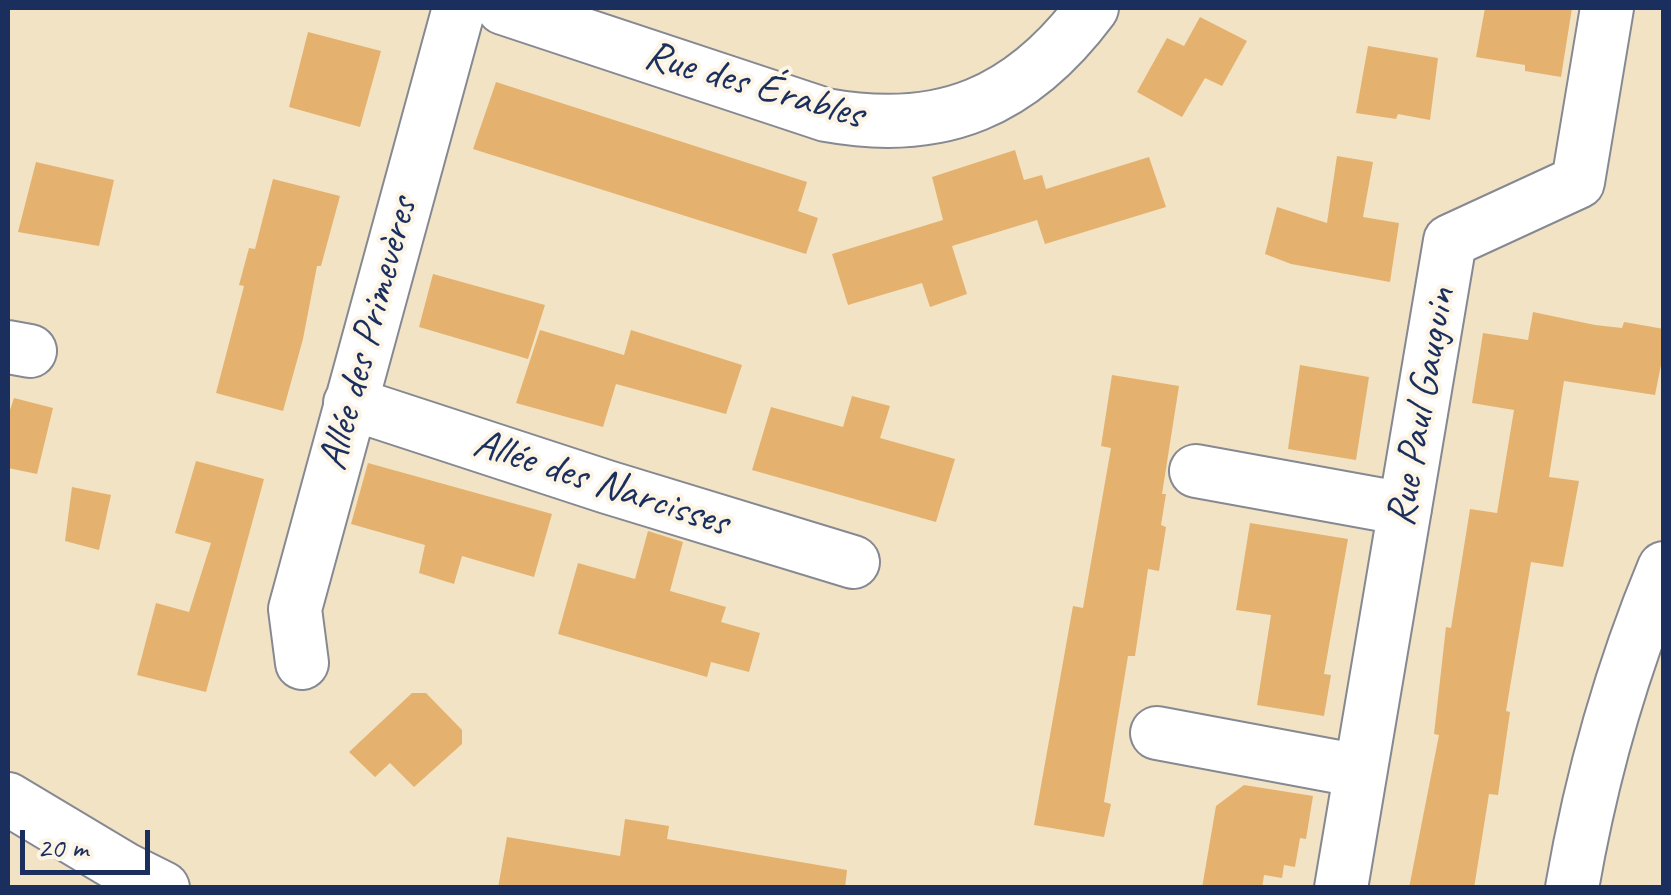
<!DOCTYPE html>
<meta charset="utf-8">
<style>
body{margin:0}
#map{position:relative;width:1671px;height:895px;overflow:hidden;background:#f2e3c5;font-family:Caveat,sans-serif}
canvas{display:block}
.frame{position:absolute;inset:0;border:10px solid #1b2f5e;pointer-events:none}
.scale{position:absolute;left:20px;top:830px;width:130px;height:45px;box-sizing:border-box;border:5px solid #1b2f5e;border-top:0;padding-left:12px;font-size:30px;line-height:35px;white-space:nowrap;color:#1b2f5e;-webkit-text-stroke:8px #fcf5e5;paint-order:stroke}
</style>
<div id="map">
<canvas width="1671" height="895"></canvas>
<div class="frame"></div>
<div class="scale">20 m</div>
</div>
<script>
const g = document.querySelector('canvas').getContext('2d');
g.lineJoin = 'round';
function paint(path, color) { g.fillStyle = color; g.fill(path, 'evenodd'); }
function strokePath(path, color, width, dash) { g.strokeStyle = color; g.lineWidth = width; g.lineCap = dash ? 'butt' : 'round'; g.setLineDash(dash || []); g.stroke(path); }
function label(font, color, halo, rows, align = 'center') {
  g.font = font + ' Caveat,sans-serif'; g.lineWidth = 8; g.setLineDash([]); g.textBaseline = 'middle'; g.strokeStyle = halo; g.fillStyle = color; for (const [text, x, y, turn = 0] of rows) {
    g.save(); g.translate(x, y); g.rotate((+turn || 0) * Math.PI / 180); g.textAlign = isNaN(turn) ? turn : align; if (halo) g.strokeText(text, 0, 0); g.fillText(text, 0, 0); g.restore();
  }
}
const building = new Path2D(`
 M 1485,8 L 1572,8 L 1561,77 L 1525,71 L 1525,65 L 1476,57 Z
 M 1200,17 L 1247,41 L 1222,86 L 1205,78 L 1182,117 L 1137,92 L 1167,38 L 1184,46 Z
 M 308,32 L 381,51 L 360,127 L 289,107 Z
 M 1368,46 L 1438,58 L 1430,120 L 1398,114 L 1396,119 L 1356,113 Z
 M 496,82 L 807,182 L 798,211 L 818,218 L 806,254 L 473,149 Z
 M 1015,150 L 1024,180 L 1042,175 L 1046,189 L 1149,157 L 1166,207 L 1045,244 L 1037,220 L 952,246 L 967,294 L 930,307 L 922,283 L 848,305 L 832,254 L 943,220 L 932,177 Z
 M 1337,156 L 1373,162 L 1363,217 L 1399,223 L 1390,282 L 1291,264 L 1265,254 L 1277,207 L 1327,223 Z
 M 36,162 L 114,180 L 99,246 L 18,232 Z
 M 273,179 L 340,196 L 321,266 L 317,266 L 303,339 L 283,411 L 216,393 L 244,286 L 239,285 L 249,248 L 255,249 Z
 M 433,274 L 545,305 L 528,359 L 419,327 Z
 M 1533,312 L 1595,325 L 1622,328 L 1624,322 L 1664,329 L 1664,350 L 1655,395 L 1564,381 L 1549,477 L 1579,481 L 1563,567 L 1531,562 L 1506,711 L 1510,712 L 1498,795 L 1489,794 L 1474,888 L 1409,888 L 1439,735 L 1434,734 L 1446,627 L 1451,628 L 1470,509 L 1497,513 L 1514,410 L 1472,403 L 1483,333 L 1528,340 Z
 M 540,330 L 624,355 L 631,330 L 742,365 L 726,414 L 616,384 L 603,427 L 516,403 Z
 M 1300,365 L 1369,377 L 1356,460 L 1288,449 Z
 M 1112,375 L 1179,386 L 1162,494 L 1166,494 L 1161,525 L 1166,527 L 1159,571 L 1148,569 L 1135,656 L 1128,656 L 1104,802 L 1111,804 L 1104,837 L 1034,825 L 1073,606 L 1083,608 L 1111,448 L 1101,446 Z
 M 852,396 L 890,406 L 880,438 L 955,459 L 936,522 L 752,470 L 771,407 L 843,427 Z
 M 14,398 L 53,408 L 37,474 L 8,468 L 8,416 Z
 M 196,461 L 264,479 L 206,692 L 137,675 L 156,603 L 189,612 L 211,543 L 175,533 Z
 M 368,463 L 552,514 L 534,577 L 462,556 L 454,584 L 419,573 L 425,545 L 351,524 Z
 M 72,487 L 111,495 L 99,550 L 65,541 Z
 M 1250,523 L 1348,539 L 1324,674 L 1331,675 L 1324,716 L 1257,705 L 1271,615 L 1236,610 Z
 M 648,531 L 683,542 L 670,591 L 726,607 L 721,622 L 760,633 L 749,672 L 711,662 L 707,677 L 558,634 L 578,563 L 635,579 Z
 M 412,693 L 426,693 L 462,730 L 462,744 L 414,787 L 390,763 L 375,777 L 349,752 Z
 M 1244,785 L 1313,796 L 1306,839 L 1300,838 L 1295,867 L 1284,865 L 1282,878 L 1264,875 L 1262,888 L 1202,888 L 1216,806 Z
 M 625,819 L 669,826 L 667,839 L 847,870 L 845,888 L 498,888 L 507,837 L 620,856 Z`);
const minor = new Path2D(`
 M 503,8 L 826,115 C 942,136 1022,102 1092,8
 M 8,347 L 30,351
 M 350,403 L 607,487 L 853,562
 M 1196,471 L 1405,509
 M 302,663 L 295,609 L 459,8
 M 1157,733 L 1360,771
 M 8,799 L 125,869 L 163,888
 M 1341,888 L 1450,241 L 1578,182 L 1607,8
 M 1572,888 C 1591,778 1621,671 1664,568`);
const streetNames = [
 ["Rue des Érables",754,86,16],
 ["Allée des Primevères",369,334,-75],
 ["Rue Paul Gauguin",1422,407,-80],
 ["Allée des Narcisses",601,484,18]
];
paint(building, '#e4b26e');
strokePath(minor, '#868992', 56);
strokePath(minor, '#fff', 52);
label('42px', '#1b2f5e', '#fcf5e5', streetNames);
</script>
